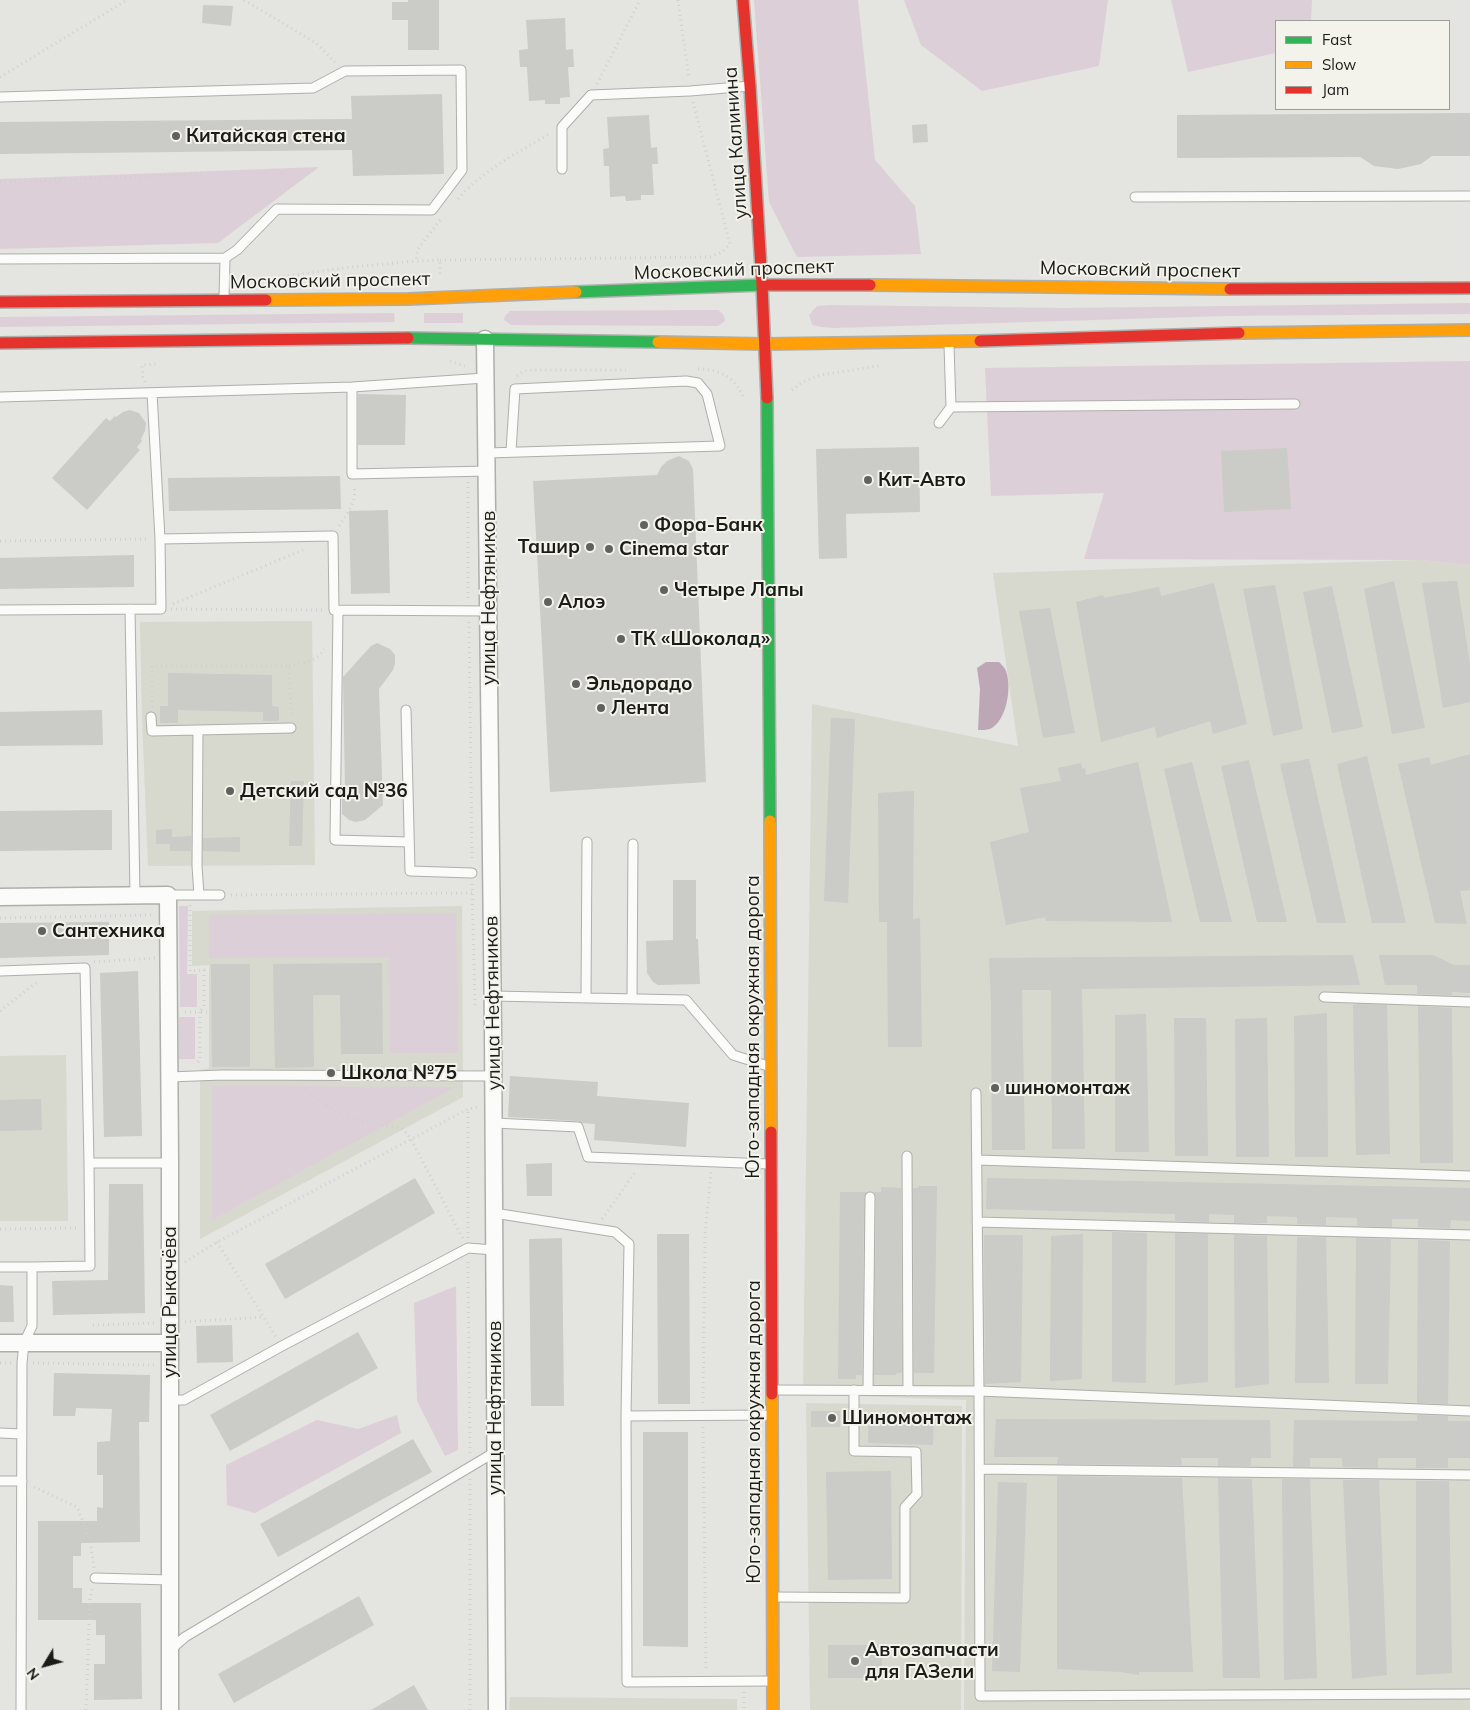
<!DOCTYPE html>
<meta charset="utf-8">
<style>
body{margin:0}
#map{position:relative;width:1470px;height:1710px;overflow:hidden;background:#e4e4e0;font-family:Mulish,sans-serif}
canvas{display:block}
.legend{position:absolute;left:1275px;top:20px;width:175px;height:90px;box-sizing:border-box;background:#f3f3eb;border:1px solid #9d9d97;margin:0;padding:6px 9px;list-style:none;font-size:15px;color:#1b1b18}
.legend li{display:flex;align-items:center;gap:10px;height:25px}
.legend b{width:25px;border:1px solid #9d9d97}
.north{position:absolute;left:20px;top:1640px;width:50px;height:50px;-webkit-text-stroke:4px #f3f3eb;paint-order:stroke;rotate:233deg;font-size:14px;font-weight:700;line-height:20px;text-align:center;color:#1b1b18}
.north::after{content:'';display:block;margin:auto;width:18px;height:22px;background:#1b1b18;clip-path:polygon(50% 0,100% 100%,50% 72%,0 100%)}
</style>
<div id="map">
<canvas width="1470" height="1710"></canvas>
<ul class="legend">
<li><b style="height:6px;background:#30b455"></b>Fast</li>
<li><b style="height:6px;background:#ff9f0a"></b>Slow</li>
<li><b style="height:6px;background:#e5322d"></b>Jam</li>
</ul>
<div class="north">N</div>
</div>
<script>
const g = document.querySelector('canvas').getContext('2d');
g.lineJoin = 'round';
function paint(path, color) { g.fillStyle = color; g.fill(path, 'evenodd'); }
function strokePath(path, color, width, dash) { g.strokeStyle = color; g.lineWidth = width; g.lineCap = dash ? 'butt' : 'round'; g.setLineDash(dash || []); g.stroke(path); }
function label(font, color, halo, rows, align = 'center') {
  g.font = font + ' Mulish,sans-serif'; g.lineWidth = 4; g.setLineDash([]); g.textBaseline = 'middle'; g.strokeStyle = halo; g.fillStyle = color; for (const [text, x, y, turn = 0] of rows) {
    g.save(); g.translate(x, y); g.rotate((+turn || 0) * Math.PI / 180); g.textAlign = isNaN(turn) ? turn : align; if (halo) g.strokeText(text, 0, 0); g.fillText(text, 0, 0); g.restore();
  }
}
const built = new Path2D(`
 M 1419,560 L 1470,565 L 1470,1710 L 964,1710 L 966,1400 L 803,1394 L 812,704 L 1018,746 L 993,573 Z
 M 312,621 L 315,865 L 148,866 L 142,717 L 140,622 Z
 M 462,906 L 463,1097 L 200,1239 L 200,1070 L 209,1068 L 209,965 L 192,966 L 192,911 Z
 M 66,1055 L 68,1221 L 0,1221 L 0,1056 Z
 M 806,1403 L 962,1406 L 961,1710 L 810,1710 Z
 M 510,1697 L 737,1699 L 737,1710 L 509,1710 Z`);
const green = new Path2D(`
 M 754,0 L 858,0 L 875,160 L 915,206 L 921,254 L 797,257 L 769,202 Z
 M 904,0 L 1108,0 L 1099,66 L 982,91 L 921,45 Z
 M 1171,0 L 1312,0 L 1311,21 L 1276,21 L 1276,53 L 1188,72 Z
 M 319,167 L 218,243 L 0,249 L 0,179 Z
 M 1470,303 L 1470,314 L 1225,316 L 833,328 L 821,327 L 812,325 L 809,315 L 817,306 L 830,305 L 1064,308 Z
 M 718,310 C 722,313 725,315 725,321 L 718,326 L 511,325 L 504,320 L 505,316 L 510,311 Z
 M 394,313 L 395,322 L 0,327 L 0,317 Z
 M 424,313 L 463,313 L 463,323 L 424,323 Z
 M 1470,361 L 1470,565 L 1419,560 L 1084,559 L 1104,493 L 991,496 L 985,368 Z
 M 179,906 L 188,906 L 187,974 L 197,974 L 197,1007 L 180,1007 Z
 M 456,913 L 458,1053 L 390,1053 L 389,957 L 209,958 L 209,915 Z
 M 179,1017 L 195,1017 L 195,1059 L 179,1059 Z
 M 212,1086 L 455,1087 L 212,1220 Z
 M 456,1286 L 458,1450 L 445,1456 L 417,1401 L 414,1303 Z
 M 397,1415 L 401,1433 L 255,1513 L 227,1505 L 226,1465 L 317,1420 L 358,1429 Z`);
const water = new Path2D(`
 M 986,662 L 999,662 C 1001,664 1005,668 1006,671 C 1012,687 1007,721 990,729 C 987,730 981,730 978,730 L 980,689 L 977,668 Z`);
const building = new Path2D(`
 M 408,0 L 439,0 L 439,50 L 408,50 L 408,20 L 392,20 L 392,2 L 408,2 Z
 M 203,5 L 233,6 L 231,26 L 202,23 Z
 M 565,18 L 566,50 L 573,49 L 574,67 L 568,67 L 570,97 L 560,98 L 560,104 L 545,104 L 545,100 L 529,101 L 527,67 L 520,67 L 519,50 L 528,49 L 526,20 Z
 M 442,94 L 444,174 L 353,176 L 352,150 L 0,154 L 0,122 L 352,119 L 351,96 Z
 M 1470,113 L 1470,156 L 1432,156 L 1421,164 L 1398,169 L 1374,166 L 1360,157 L 1177,158 L 1177,115 Z
 M 649,115 L 651,148 L 657,147 L 658,164 L 652,164 L 654,195 L 641,195 L 641,200 L 626,201 L 625,196 L 610,197 L 609,166 L 604,166 L 603,149 L 609,148 L 607,117 Z
 M 927,124 L 928,142 L 913,143 L 912,125 Z
 M 358,394 L 406,395 L 405,445 L 358,445 Z
 M 130,410 L 139,413 L 146,423 L 145,431 L 141,439 L 142,441 L 137,447 L 140,450 L 87,510 L 52,478 L 106,418 L 110,421 L 115,416 L 116,417 L 123,412 Z
 M 919,447 L 920,512 L 846,514 L 847,558 L 819,559 L 816,449 Z
 M 1287,448 L 1291,509 L 1224,512 L 1221,451 Z
 M 679,456 L 689,461 L 693,469 L 706,782 L 550,792 L 533,481 L 657,475 L 661,467 L 667,461 Z
 M 340,476 L 341,509 L 169,511 L 168,478 Z
 M 388,510 L 390,593 L 351,594 L 349,511 Z
 M 134,555 L 134,587 L 0,589 L 0,558 Z
 M 1394,581 L 1425,728 L 1392,734 L 1364,589 Z
 M 1457,581 L 1470,664 L 1470,702 L 1443,708 L 1422,583 Z
 M 1214,583 L 1247,724 L 1213,734 L 1210,721 L 1157,738 L 1155,727 L 1101,742 L 1076,602 L 1103,595 L 1104,598 L 1159,587 L 1161,596 Z
 M 1275,585 L 1303,729 L 1273,736 L 1243,589 Z
 M 1332,586 L 1363,727 L 1332,733 L 1303,592 Z
 M 1050,608 L 1075,733 L 1043,738 L 1019,611 Z
 M 377,643 L 390,649 L 395,655 L 395,664 L 393,670 L 379,689 L 383,805 L 365,820 L 356,822 L 349,820 L 342,814 L 342,792 L 345,789 L 343,677 L 371,646 Z
 M 168,673 L 272,675 L 272,706 L 279,707 L 279,721 L 263,721 L 263,712 L 178,710 L 178,723 L 160,723 L 160,706 L 168,706 Z
 M 102,710 L 103,745 L 0,746 L 0,712 Z
 M 831,718 L 855,719 L 848,903 L 824,901 Z
 M 1470,754 L 1470,890 L 1460,891 L 1467,924 L 1435,923 L 1398,764 L 1429,757 L 1431,765 Z
 M 1367,756 L 1406,923 L 1372,923 L 1337,764 Z
 M 1309,759 L 1346,923 L 1317,923 L 1280,764 Z
 M 1249,760 L 1287,922 L 1257,922 L 1221,766 Z
 M 1138,762 L 1172,922 L 1046,921 L 1045,917 L 1006,925 L 990,842 L 1029,832 L 1020,788 L 1061,781 L 1058,768 L 1081,763 L 1082,769 L 1085,768 L 1086,775 Z
 M 1192,762 L 1232,922 L 1200,922 L 1164,769 Z
 M 291,781 L 304,781 L 302,846 L 289,846 Z
 M 914,791 L 913,919 L 920,918 L 922,1047 L 888,1047 L 887,922 L 879,922 L 878,793 Z
 M 112,810 L 112,850 L 0,851 L 0,811 Z
 M 172,829 L 172,837 L 191,836 L 191,851 L 170,851 L 170,844 L 156,844 L 156,830 Z
 M 240,837 L 240,852 L 203,851 L 203,838 Z
 M 673,880 L 696,880 L 696,939 L 698,939 L 700,984 L 658,985 L 653,982 L 647,973 L 646,941 L 673,940 Z
 M 109,922 L 109,955 L 0,958 L 0,923 Z
 M 1353,955 L 1360,985 L 1082,989 L 1085,1149 L 1052,1149 L 1051,990 L 1022,990 L 1025,1150 L 992,1150 L 991,1000 L 989,958 Z
 M 1379,955 L 1433,955 L 1454,965 L 1470,965 L 1470,993 L 1452,992 L 1452,995 L 1417,994 L 1417,985 L 1385,985 Z
 M 382,963 L 383,1054 L 341,1054 L 340,995 L 313,995 L 314,1067 L 275,1068 L 273,964 Z
 M 211,964 L 250,964 L 250,1067 L 212,1067 Z
 M 138,971 L 142,1136 L 104,1137 L 100,973 Z
 M 1357,1004 L 1387,1005 L 1390,1154 L 1356,1155 L 1353,1005 Z
 M 1418,1006 L 1452,1008 L 1453,1163 L 1420,1163 Z
 M 1327,1013 L 1328,1157 L 1295,1157 L 1294,1016 Z
 M 1146,1014 L 1149,1152 L 1115,1152 L 1115,1015 Z
 M 1174,1018 L 1206,1018 L 1208,1156 L 1175,1156 Z
 M 1267,1018 L 1269,1157 L 1236,1157 L 1235,1019 Z
 M 510,1076 L 598,1082 L 597,1096 L 689,1103 L 686,1147 L 594,1140 L 595,1124 L 582,1123 L 578,1121 L 508,1117 Z
 M 41,1099 L 42,1130 L 0,1131 L 0,1100 Z
 M 552,1163 L 552,1196 L 527,1196 L 526,1164 Z
 M 415,1178 L 435,1213 L 285,1299 L 265,1264 Z
 M 987,1178 L 1470,1188 L 1470,1221 L 1451,1220 L 1450,1228 L 1418,1227 L 1418,1219 L 1392,1219 L 1392,1227 L 1357,1226 L 1357,1218 L 1326,1217 L 1326,1225 L 1297,1224 L 1297,1217 L 1267,1216 L 1267,1223 L 1234,1223 L 1234,1215 L 1209,1214 L 1209,1222 L 1175,1221 L 1175,1214 L 986,1209 Z
 M 109,1184 L 143,1184 L 145,1313 L 53,1315 L 52,1281 L 108,1280 Z
 M 918,1186 L 937,1186 L 934,1373 L 914,1373 L 913,1188 L 918,1188 Z
 M 881,1187 L 901,1188 L 902,1373 L 897,1373 L 896,1375 L 874,1375 L 876,1197 L 874,1192 L 881,1192 Z
 M 840,1192 L 867,1192 L 864,1197 L 862,1375 L 856,1375 L 856,1379 L 838,1379 Z
 M 1112,1232 L 1147,1233 L 1146,1383 L 1112,1382 Z
 M 1175,1233 L 1208,1234 L 1208,1382 L 1175,1385 Z
 M 657,1234 L 689,1234 L 690,1404 L 658,1404 Z
 M 1083,1234 L 1082,1379 L 1050,1381 L 1051,1236 Z
 M 984,1235 L 1023,1235 L 1021,1382 L 985,1384 Z
 M 1234,1235 L 1267,1236 L 1269,1384 L 1235,1388 Z
 M 1297,1237 L 1326,1237 L 1329,1383 L 1295,1383 Z
 M 562,1238 L 564,1406 L 531,1406 L 529,1239 Z
 M 1356,1238 L 1391,1239 L 1388,1384 L 1355,1384 Z
 M 1418,1240 L 1450,1241 L 1448,1404 L 1417,1403 Z
 M 0,1285 L 13,1286 L 14,1322 L 0,1322 Z
 M 232,1325 L 233,1362 L 197,1363 L 196,1326 Z
 M 358,1332 L 378,1368 L 230,1451 L 210,1415 Z
 M 54,1373 L 150,1375 L 149,1422 L 139,1422 L 140,1542 L 81,1543 L 81,1556 L 73,1556 L 73,1588 L 82,1588 L 82,1603 L 141,1603 L 142,1699 L 94,1700 L 94,1664 L 105,1664 L 105,1635 L 96,1635 L 96,1620 L 38,1620 L 38,1521 L 97,1521 L 97,1507 L 103,1508 L 103,1475 L 97,1475 L 97,1442 L 110,1441 L 112,1409 L 76,1408 L 75,1416 L 53,1416 Z
 M 811,1411 L 840,1411 L 840,1427 L 811,1427 Z
 M 869,1412 L 934,1413 L 933,1445 L 868,1443 Z
 M 1417,1415 L 1448,1416 L 1448,1421 L 1470,1421 L 1470,1458 L 1448,1458 L 1448,1468 L 1416,1468 L 1416,1458 L 1378,1458 L 1378,1468 L 1343,1467 L 1342,1458 L 1310,1458 L 1310,1467 L 1293,1467 L 1294,1420 L 1417,1421 Z
 M 996,1419 L 1270,1420 L 1271,1458 L 1251,1458 L 1251,1466 L 1218,1466 L 1218,1458 L 1181,1458 L 1182,1465 L 1057,1464 L 1058,1457 L 994,1457 Z
 M 643,1432 L 688,1432 L 688,1647 L 643,1646 Z
 M 413,1439 L 432,1472 L 278,1557 L 260,1524 Z
 M 891,1471 L 892,1579 L 828,1580 L 826,1472 Z
 M 1057,1476 L 1182,1478 L 1193,1672 L 1139,1672 L 1139,1675 L 1121,1672 L 1057,1669 Z
 M 1218,1478 L 1252,1479 L 1260,1678 L 1223,1678 Z
 M 1282,1479 L 1310,1479 L 1317,1678 L 1284,1680 Z
 M 1343,1480 L 1379,1480 L 1387,1675 L 1352,1679 Z
 M 1416,1481 L 1449,1481 L 1452,1673 L 1416,1675 Z
 M 998,1482 L 1027,1483 L 1020,1672 L 992,1671 Z
 M 359,1596 L 374,1625 L 234,1703 L 218,1674 Z
 M 828,1645 L 882,1645 L 882,1678 L 828,1678 Z
 M 414,1685 L 428,1710 L 371,1710 Z`);
const path = new Path2D(`
 M 244,0 L 316,43 L 335,62
 M 678,0 L 689,79
 M 0,77 L 127,0
 M 597,84 L 640,0
 M 0,182 L 203,174
 M 458,199 C 483,170 519,152 551,133
 M 440,220 L 418,249 L 416,261 L 440,260 L 440,275
 M 440,260 L 710,257 L 722,252 L 730,244 L 693,102
 M 283,277 L 342,268 L 416,261
 M 450,361 L 465,366
 M 698,369 C 720,369 737,378 744,400
 M 517,376 L 522,372 L 530,370 L 626,370
 M 145,382 L 143,377 L 142,365 L 159,364
 M 792,390 L 803,382 L 820,375 L 879,366
 M 468,482 L 468,601
 M 339,526 C 348,512 357,503 354,485
 M 0,541 L 150,539
 M 173,604 L 303,550
 M 171,609 L 322,610
 M 469,622 L 472,861
 M 289,666 C 302,663 318,662 324,649
 M 152,707 L 152,666 L 289,666 L 291,716
 M 472,884 L 475,1008
 M 231,895 L 472,893
 M 190,905 L 190,971 L 204,970 L 204,1006 L 200,1012
 M 0,918 L 153,915
 M 94,962 L 155,958
 M 0,1011 L 37,982
 M 185,1012 L 200,1012 L 200,1060 L 196,1064
 M 201,1012 L 212,1012
 M 302,1088 L 343,1117 L 403,1129 L 411,1139 L 463,1239
 M 602,1219 L 636,1171
 M 0,1229 L 79,1228
 M 468,1238 L 468,1109
 M 217,1242 L 276,1337
 M 185,1262 L 217,1242 L 468,1109 L 479,1107
 M 468,1262 L 470,1453
 M 185,1322 L 264,1317
 M 93,1325 L 154,1323
 M 0,1363 L 12,1363
 M 33,1363 L 154,1365
 M 703,1403 L 705,1235 L 711,1172
 M 703,1427 L 706,1671
 M 470,1479 L 470,1710
 M 34,1487 L 77,1507 L 90,1538 L 94,1568
 M 744,1692 L 744,1710
 M 86,1710 L 90,1598 L 92,1589`);
const lane = new Path2D(`
 M 0,97 L 313,88 L 345,71 L 461,70 L 462,170 L 432,210 L 277,209 L 237,250 L 225,258
 M 562,169 L 562,127 L 591,95 L 690,91 L 750,86
 M 1135,197 L 1470,196
 M 0,259 L 225,258 L 224,298
 M 352,387 L 352,474 L 488,471
 M 152,393 L 160,539
 M 0,397 L 352,387 L 485,378
 M 951,407 L 1295,404
 M 939,423 L 951,407 L 949,345
 M 487,453 L 720,446 L 707,394 L 698,383 L 686,381 L 515,389 L 511,451
 M 130,609 L 135,895
 M 0,610 L 161,609 L 160,539 L 333,536 L 334,610 L 488,611
 M 338,610 L 335,840 L 409,842
 M 406,710 L 410,871 L 472,873
 M 151,717 L 152,731 L 198,730 L 197,866 L 199,895
 M 198,730 L 291,728
 M 168,895 L 220,895
 M 0,971 L 85,968 L 89,1163 L 170,1163
 M 493,996 L 686,1000 L 733,1055 L 768,1066
 M 586,997 L 587,842
 M 1324,997 L 1470,1002
 M 632,998 L 633,844
 M 169,1077 L 222,1075 L 493,1076
 M 494,1123 L 578,1127 L 588,1157 L 769,1164
 M 907,1156 L 908,1391
 M 977,1160 L 1470,1176
 M 494,1213 L 615,1232 L 629,1244 L 626,1416 L 768,1415
 M 977,1222 L 1470,1235
 M 0,1267 L 32,1267 L 32,1326 L 24,1343 L 22,1363 L 21,1710
 M 32,1267 L 90,1266 L 89,1163
 M 774,1390 L 979,1391 L 976,1093
 M 868,1390 L 870,1197
 M 170,1400 L 184,1400 L 282,1346 L 468,1248 L 494,1250
 M 1470,1411 L 979,1391 L 980,1696 L 1470,1694
 M 626,1416 L 627,1682 L 770,1681
 M 0,1433 L 22,1434
 M 981,1469 L 1470,1475
 M 0,1481 L 22,1481
 M 95,1578 L 170,1580
 M 775,1597 L 905,1598 L 905,1507 L 917,1494 L 916,1452 L 854,1451 L 854,1390
 M 170,1650 L 185,1637 L 495,1452`);
const street = new Path2D(`
 M 485,339 L 493,1030 L 497,1710
 M 0,897 L 168,895 L 170,1163 L 170,1710
 M 0,1343 L 170,1343`);
const fast = new Path2D(`
 M 576,292 L 762,285
 M 408,338 L 658,342
 M 767,398 L 770,821`);
const slow = new Path2D(`
 M 870,285 L 1230,289
 M 266,300 L 408,299 L 576,292
 M 1239,333 L 1470,330
 M 658,342 L 765,344
 M 765,344 L 980,341
 M 770,821 L 771,1132
 M 772,1394 L 773,1710`);
const jam = new Path2D(`
 M 743,0 L 750,86 L 762,285
 M 1230,289 L 1470,288
 M 0,302 L 266,300
 M 980,341 L 1239,333
 M 0,343 L 408,338
 M 767,398 L 762,285 L 870,285
 M 771,1132 L 772,1394`);
const markers = [
 [176,136,5,"#61615e"],
 [868,480,5,"#61615e"],
 [644,525,5,"#61615e"],
 [590,547,5,"#61615e"],
 [609,549,5,"#61615e"],
 [664,590,5,"#61615e"],
 [548,602,5,"#61615e"],
 [621,639,5,"#61615e"],
 [576,684,5,"#61615e"],
 [601,708,5,"#61615e"],
 [230,791,5,"#61615e"],
 [42,931,5,"#61615e"],
 [331,1073,5,"#61615e"],
 [995,1088,5,"#61615e"],
 [832,1418,5,"#61615e"],
 [855,1661,5,"#61615e"]
];
const poiNames = [
 ["Китайская стена",186,136],
 ["Кит-Авто",878,480],
 ["Фора-Банк",654,525],
 ["Ташир",580,547,"right"],
 ["Cinema star",619,549],
 ["Четыре Лапы",674,590],
 ["Алоэ",558,602],
 ["ТК «Шоколад»",631,639],
 ["Эльдорадо",586,684],
 ["Лента",611,708],
 ["Детский сад №36",240,791],
 ["Сантехника",52,931],
 ["Школа №75",341,1073],
 ["шиномонтаж",1005,1088],
 ["Шиномонтаж",842,1418],
 ["Автозапчасти",865,1650],
 ["для ГАЗели",865,1672]
];
const streetNames = [
 ["улица Калинина",736,143,-94],
 ["Московский проспект",734,270,-2],
 ["Московский проспект",1140,270,1],
 ["Московский проспект",330,281,-1],
 ["улица Нефтяников",489,598,-90],
 ["улица Нефтяников",493,1003,-91],
 ["Юго-западная окружная дорога",753,1027,-90],
 ["улица Рыкачёва",170,1302,-90],
 ["улица Нефтяников",495,1408,-90],
 ["Юго-западная окружная дорога",754,1432,-90]
];
paint(built, '#d7d8ce');
paint(green, '#ddcfd8');
paint(water, '#bda7b6');
paint(building, '#cbcbc7');
strokePath(lane, '#aeaeaa', 11);
strokePath(street, '#aeaeaa', 19);
strokePath(fast, '#aeaeaa', 14);
strokePath(slow, '#aeaeaa', 14);
strokePath(jam, '#aeaeaa', 14);
strokePath(path, '#d0d0d0', 3, [1, 4]);
strokePath(lane, '#fbfbfa', 9);
strokePath(street, '#fbfbfa', 16);
strokePath(fast, '#30b455', 11);
strokePath(slow, '#ff9f0a', 11);
strokePath(jam, '#e5322d', 11);
for (const [x, y, r, color] of markers) { const dot = new Path2D(); dot.arc(x, y, r, 0, 2 * Math.PI); g.fillStyle = color; g.fill(dot); strokePath(dot, '#f3f3eb', 2); }
label('bold 19px', '#1b1b18', '#f3f3eb', poiNames, 'left');
label('19px', '#1b1b18', '#f3f3eb', streetNames);
</script>
